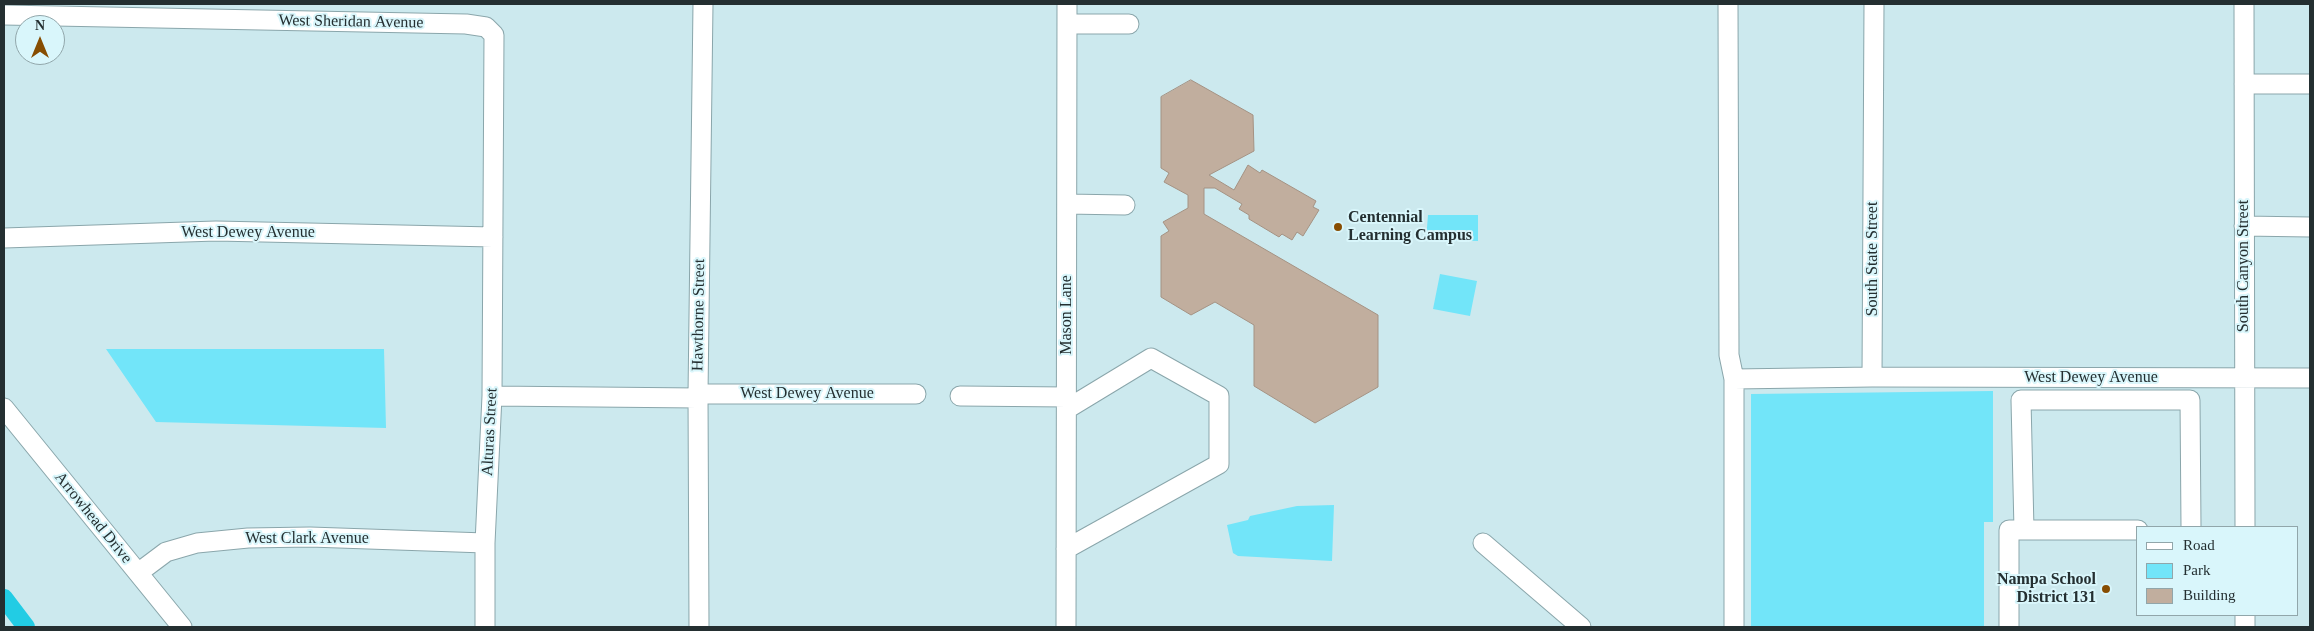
<!DOCTYPE html>
<style>
body{margin:0}
#map{position:relative;width:2314px;height:631px;overflow:hidden;background:#cce9ee;font-family:"Times New Roman",serif}
canvas{display:block}
.frame{position:absolute;inset:0;border:5px solid #242f31;pointer-events:none}
.legend{position:absolute;left:2136px;top:526px;width:162px;height:90px;box-sizing:border-box;background:#d9f6fb;border:1px solid #91a6aa;margin:0;padding:6px 9px;list-style:none;font-size:15px;color:#242f31}
.legend li{display:flex;align-items:center;gap:10px;height:25px}
.legend b{width:25px;border:1px solid #91a6aa}
.north{position:absolute;left:15px;top:15px;width:50px;height:50px;box-sizing:border-box;background:#d9f6fb;border:1px solid #91a6aa;border-radius:50%;rotate:0deg;font-size:14px;font-weight:700;line-height:20px;text-align:center;color:#242f31}
.north::after{content:'';display:block;margin:auto;width:18px;height:22px;background:#874d02;clip-path:polygon(50% 0,100% 100%,50% 72%,0 100%)}
</style>
<div id="map">
<canvas width="2314" height="631"></canvas>
<div class="frame"></div>
<ul class="legend">
<li><b style="height:6px;background:#fff"></b>Road</li>
<li><b style="height:14px;background:#72e5f9"></b>Park</li>
<li><b style="height:14px;background:#c1ae9e"></b>Building</li>
</ul>
<div class="north">N</div>
</div>
<script>
const g = document.querySelector('canvas').getContext('2d');
g.lineJoin = 'round';
function paint(path, color) { g.fillStyle = color; g.fill(path, 'evenodd'); }
function strokePath(path, color, width, dash) { g.strokeStyle = color; g.lineWidth = width; g.lineCap = dash ? 'butt' : 'round'; g.setLineDash(dash || []); g.stroke(path); }
function label(font, color, halo, rows, align = 'center') {
  g.font = font + ' "Times New Roman",serif'; g.lineWidth = 4; g.setLineDash([]); g.textBaseline = 'middle'; g.strokeStyle = halo; g.fillStyle = color; for (const [text, x, y, turn = 0] of rows) {
    g.save(); g.translate(x, y); g.rotate((+turn || 0) * Math.PI / 180); g.textAlign = isNaN(turn) ? turn : align; if (halo) g.strokeText(text, 0, 0); g.fillText(text, 0, 0); g.restore();
  }
}
const green = new Path2D(`
 M 1428,215 L 1478,215 L 1478,241 L 1426,240 Z
 M 1440,274 L 1477,281 L 1470,316 L 1433,309 Z
 M 106,349 L 384,349 L 386,428 L 156,422 Z
 M 1993,391 L 1993,522 L 1984,522 L 1984,627 L 1751,627 L 1751,394 Z
 M 1334,505 L 1332,561 L 1238,556 L 1233,553 L 1227,525 L 1248,520 L 1250,516 L 1297,506 Z`);
const canal = new Path2D(`
 M 4,598 L 26,627`);
const building = new Path2D(`
 M 1191,80 L 1253,115 L 1254,151 L 1209,175 L 1234,190 L 1248,165 L 1260,173 L 1262,170 L 1316,201 L 1313,207 L 1319,210 L 1303,236 L 1297,232 L 1292,240 L 1282,234 L 1279,237 L 1249,219 L 1249,215 L 1239,209 L 1242,204 L 1215,188 L 1204,188 L 1204,214 L 1378,315 L 1378,387 L 1315,423 L 1254,386 L 1254,325 L 1215,302 L 1191,315 L 1161,297 L 1161,236 L 1169,231 L 1163,222 L 1188,208 L 1188,195 L 1164,182 L 1169,173 L 1161,168 L 1161,97 Z`);
const minor = new Path2D(`
 M 1728,4 L 1729,355 L 1734,379
 M 2244,4 L 2245,527
 M 4,15 L 466,24 L 486,27 L 494,35 L 492,396 L 485,543 L 485,627
 M 1067,24 L 1129,24
 M 2244,84 L 2310,84
 M 1067,204 L 1125,205
 M 2244,226 L 2310,227
 M 4,238 L 216,231 L 493,237
 M 1872,377 L 1874,4
 M 698,394 L 916,394
 M 492,396 L 698,398
 M 960,396 L 1067,397
 M 4,408 L 182,627
 M 2024,530 L 2021,400 L 2190,400 L 2191,527
 M 1483,543 L 1581,627
 M 1066,549 L 1219,464 L 1219,396 L 1151,358 L 1067,409
 M 138,573 L 166,552 L 197,543 L 248,538 L 310,537 L 485,543
 M 2245,615 L 2245,627
 M 699,627 L 698,394 L 703,4
 M 1066,627 L 1067,4
 M 1734,627 L 1734,379 L 1872,377 L 2310,378
 M 2009,627 L 2009,530 L 2138,530`);
const markers = [
 [1338,227,5,"#874d02"],
 [2106,589,5,"#874d02"]
];
const streetNames = [
 ["West Sheridan Avenue",351,22,1],
 ["West Dewey Avenue",248,233],
 ["South State Street",1873,259,-90],
 ["South Canyon Street",2244,266,-90],
 ["Hawthorne Street",699,315,-89],
 ["Mason Lane",1067,315,-90],
 ["West Dewey Avenue",2091,378],
 ["West Dewey Avenue",807,394],
 ["Alturas Street",490,432,-87],
 ["Arrowhead Drive",93,518,51],
 ["West Clark Avenue",307,539]
];
const poiNames = [
 ["Centennial",1348,218],
 ["Learning Campus",1348,236],
 ["Nampa School",2096,580,"right"],
 ["District 131",2096,598,"right"]
];
paint(green, '#72e5f9');
strokePath(canal, '#22cce4', 18);
paint(building, '#c1ae9e');
strokePath(building, '#a49283', 1);
strokePath(minor, '#8aa6ab', 21);
strokePath(minor, '#fff', 19);
for (const [x, y, r, color] of markers) { const dot = new Path2D(); dot.arc(x, y, r, 0, 2 * Math.PI); g.fillStyle = color; g.fill(dot); strokePath(dot, '#d9f6fb', 2); }
label('16px', '#242f31', '#d9f6fb', streetNames);
label('bold 16px', '#242f31', '#d9f6fb', poiNames, 'left');
</script>
